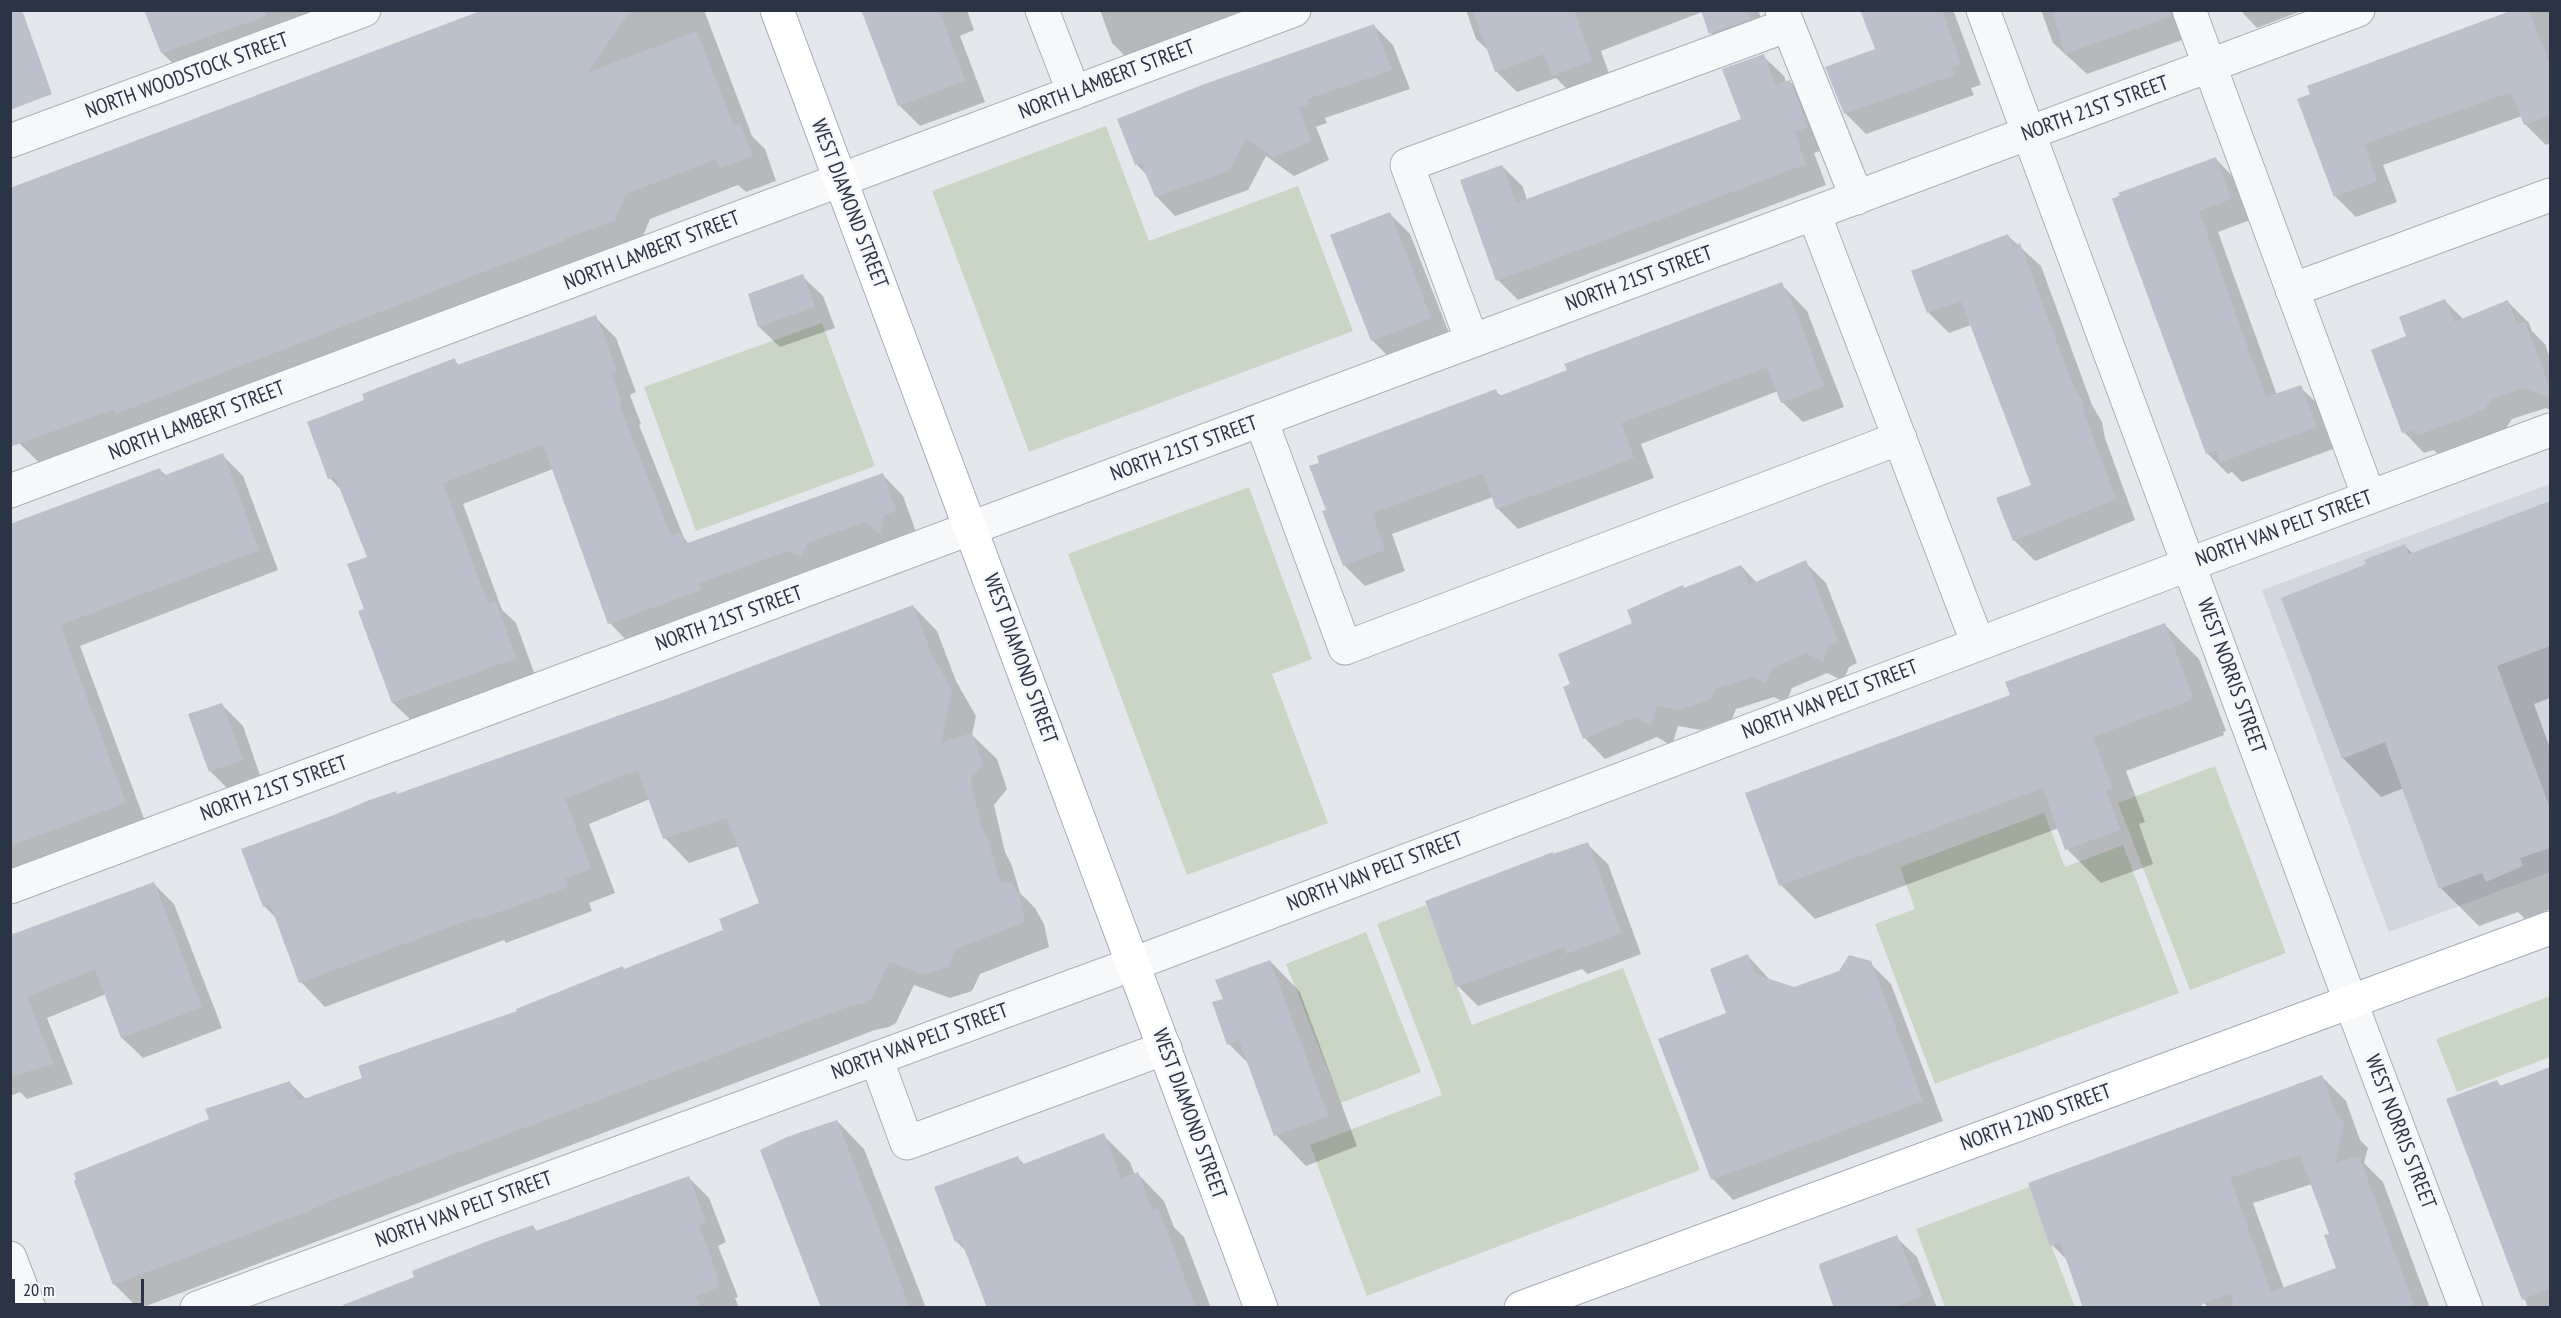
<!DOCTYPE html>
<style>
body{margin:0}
#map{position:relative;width:2561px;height:1318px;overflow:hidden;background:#e4e7ec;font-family:"PT Sans Narrow",sans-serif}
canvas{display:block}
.frame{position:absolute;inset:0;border:12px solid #2b3445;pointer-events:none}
.scale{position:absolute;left:12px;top:1279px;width:132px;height:27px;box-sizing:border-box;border:3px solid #2b3445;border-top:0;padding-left:8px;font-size:18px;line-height:21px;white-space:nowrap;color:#2b3445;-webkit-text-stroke:4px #f4f6f9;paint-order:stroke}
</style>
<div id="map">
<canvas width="2561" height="1318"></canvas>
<div class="frame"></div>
<div class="scale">20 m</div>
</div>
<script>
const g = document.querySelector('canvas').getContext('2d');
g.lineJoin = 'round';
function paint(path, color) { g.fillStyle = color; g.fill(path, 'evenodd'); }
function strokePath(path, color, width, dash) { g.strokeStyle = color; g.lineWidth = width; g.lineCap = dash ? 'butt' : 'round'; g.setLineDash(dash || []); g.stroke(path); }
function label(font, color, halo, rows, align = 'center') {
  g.font = font + ' "PT Sans Narrow",sans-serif'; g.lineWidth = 5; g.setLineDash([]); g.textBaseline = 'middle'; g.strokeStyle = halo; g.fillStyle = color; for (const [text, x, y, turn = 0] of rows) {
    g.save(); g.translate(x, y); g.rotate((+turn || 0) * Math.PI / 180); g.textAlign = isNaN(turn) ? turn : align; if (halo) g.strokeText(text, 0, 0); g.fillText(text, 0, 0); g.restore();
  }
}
const built = new Path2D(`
 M 2550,484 L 2550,872 L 2389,932 L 2262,590 Z`);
const green = new Path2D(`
 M 1106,126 L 1149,241 L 1298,186 L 1353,331 L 1029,452 L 932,191 Z
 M 822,323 L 875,466 L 696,531 L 644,387 Z
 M 1249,487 L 1312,659 L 1272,674 L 1328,823 L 1187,875 L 1068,554 Z
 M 2215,766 L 2286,953 L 2190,990 L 2118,803 Z
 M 2044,813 L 2065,867 L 2123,845 L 2179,993 L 1935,1084 L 1875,924 L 1915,909 L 1900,867 Z
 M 1426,905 L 1472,1025 L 1623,968 L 1700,1170 L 1367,1296 L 1310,1145 L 1442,1095 L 1377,924 Z
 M 1366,932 L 1421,1072 L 1341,1103 L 1286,964 Z
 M 2550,996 L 2550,1057 L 2457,1092 L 2436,1039 Z
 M 2029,1187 L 2075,1307 L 1945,1307 L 1916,1229 Z`);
const shadow = new Path2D(`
 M 146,10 L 340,10 L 183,73 L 162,53 Z
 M 486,10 L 704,10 L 752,136 L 765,149 L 776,181 L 746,192 L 738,185 L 650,219 L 639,246 L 45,468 L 20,444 L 10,418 Z
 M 863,10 L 967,10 L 974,30 L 960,36 L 985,102 L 920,126 L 899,105 Z
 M 1100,10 L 1272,10 L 1132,63 L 1112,43 Z
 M 1466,10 L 1758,10 L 1770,40 L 1731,54 L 1711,33 L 1702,12 L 1601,51 L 1612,82 L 1574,96 L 1556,78 L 1517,92 L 1496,71 L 1489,51 L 1476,39 Z
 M 1862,10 L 1953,10 L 1981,85 L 1971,88 L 1974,95 L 1866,134 L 1845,113 L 1877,49 Z
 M 2041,10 L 2172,10 L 2182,40 L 2087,74 L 2053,43 Z
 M 2240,10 L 2304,10 L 2257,28 Z
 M 2513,10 L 2550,10 L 2550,143 L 2546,145 L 2525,124 L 2522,116 L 2383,165 L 2397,202 L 2356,217 L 2336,197 L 2299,100 Z
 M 1374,26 L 1393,45 L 1410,89 L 1325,118 L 1327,123 L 1316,127 L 1329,160 L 1294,176 L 1266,156 L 1248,190 L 1175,216 L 1156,196 L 1148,176 L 1136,164 Z
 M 1763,56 L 1784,76 L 1786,82 L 1789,81 L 1810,102 L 1828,148 L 1814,153 L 1826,185 L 1518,300 L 1498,280 L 1502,166 L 1523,187 L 1527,200 L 1743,120 Z
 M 2216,159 L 2236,180 L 2250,220 L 2218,232 L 2277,395 L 2300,387 L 2321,407 L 2336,448 L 2242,482 L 2232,472 L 2228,474 L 2207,453 L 2113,199 Z
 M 1390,214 L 1410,234 L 1451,338 L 1393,361 L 1372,340 Z
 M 2008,236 L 2041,266 L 2092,405 L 2102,422 L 2105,438 L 2135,520 L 2035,561 L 2014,540 L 2033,486 L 1971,325 L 1949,333 L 1929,313 L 1913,271 Z
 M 802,276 L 823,296 L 835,328 L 780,347 L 759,327 Z
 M 1781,284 L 1807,311 L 1844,407 L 1803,422 L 1782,402 L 1778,391 L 1641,444 L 1654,478 L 1518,529 L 1497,508 L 1493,497 L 1392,534 L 1405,571 L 1365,586 L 1344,565 L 1324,512 L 1496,391 L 1502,397 Z
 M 2445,301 L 2463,319 L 2508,302 L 2529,323 L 2532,331 L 2545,344 L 2550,358 L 2550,410 L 2546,408 L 2512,419 L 2505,430 L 2439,454 L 2433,450 L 2424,453 L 2404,432 L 2408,337 Z
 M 595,317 L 616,338 L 636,392 L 630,395 L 641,424 L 639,425 L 684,538 L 689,544 L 883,475 L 903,496 L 916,532 L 827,563 L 822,577 L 810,571 L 719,604 L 721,611 L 630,644 L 610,623 L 553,469 L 463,504 L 502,610 L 516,623 L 536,678 L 414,723 L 393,703 L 366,610 L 369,557 L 342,491 L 330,478 L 366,401 L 454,360 L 460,366 Z
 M 222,455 L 243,476 L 278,570 L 80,646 L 146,824 L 10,874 L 10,533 L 160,470 L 167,476 Z
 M 2550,503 L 2550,698 L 2534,704 L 2550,748 L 2550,909 L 2525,919 L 2518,912 L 2479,926 L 2441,888 L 2404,788 L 2381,797 L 2343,758 L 2368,565 L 2405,546 L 2413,554 Z
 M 1805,562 L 1826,583 L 1857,663 L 1849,667 L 1843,681 L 1827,673 L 1792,688 L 1786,703 L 1774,697 L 1736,709 L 1732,719 L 1701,730 L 1678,726 L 1672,746 L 1657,737 L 1605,759 L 1585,738 L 1572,685 L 1634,624 L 1685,590 L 1741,566 L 1757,583 Z
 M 913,606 L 937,631 L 956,681 L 976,716 L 972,735 L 997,759 L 1007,789 L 994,805 L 1005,852 L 1012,866 L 1020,893 L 1035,908 L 1044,924 L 1049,947 L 980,974 L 972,991 L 950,998 L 914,985 L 896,1023 L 889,1027 L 875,1030 L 141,1308 L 138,1308 L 114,1284 L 211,1120 L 290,1083 L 306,1099 L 364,1079 L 519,1012 L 725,931 L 761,904 L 739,846 L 689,863 L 665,838 L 650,799 L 589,824 L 615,893 L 589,903 L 592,911 L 506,943 L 504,940 L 325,1007 L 301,982 L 278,920 L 264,906 L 396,793 L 398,795 L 675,698 Z
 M 2165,625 L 2199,659 L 2226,731 L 2223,732 L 2224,735 L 2126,771 L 2145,822 L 2139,824 L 2153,864 L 2101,883 L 2067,849 L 2059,828 L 1815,919 L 1781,885 L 2011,695 Z
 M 222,705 L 243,726 L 262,781 L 231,792 L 210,771 Z
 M 1587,844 L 1608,864 L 1641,954 L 1588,974 L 1582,969 L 1478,1006 L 1458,986 L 1554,856 Z
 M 153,883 L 174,904 L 222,1028 L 143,1058 L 122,1038 L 106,994 L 47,1018 L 73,1084 L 27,1099 L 20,1092 L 13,1095 L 10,1092 L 10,936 Z
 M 1748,956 L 1770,980 L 1794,989 L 1870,963 L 1891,984 L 1943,1121 L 1733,1200 L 1713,1179 L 1728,1014 Z
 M 1270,961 L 1300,992 L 1357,1146 L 1306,1166 L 1276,1135 L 1249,1064 L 1229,1044 L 1225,999 Z
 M 2550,1070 L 2550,1308 L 2528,1308 L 2448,1100 L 2497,1082 L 2502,1087 Z
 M 2322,1077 L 2346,1101 L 2360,1140 L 2368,1148 L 2364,1163 L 2383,1182 L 2430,1308 L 2299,1308 L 2338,1269 L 2331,1235 L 2312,1184 L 2253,1203 L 2290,1305 L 2283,1308 L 2209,1308 L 2203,1302 L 2200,1308 L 2085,1308 L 2069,1262 L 2052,1245 Z
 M 837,1121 L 864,1149 L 926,1308 L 822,1308 Z
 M 1103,1135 L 1130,1162 L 1135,1175 L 1138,1174 L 1164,1201 L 1174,1227 L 1184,1237 L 1211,1308 L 989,1308 L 968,1253 L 956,1241 L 1018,1158 L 1025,1165 Z
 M 688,1177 L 709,1198 L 726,1242 L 718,1246 L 738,1297 L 735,1298 L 739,1308 L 338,1308 L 416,1278 L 533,1227 L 538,1232 Z
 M 1896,1237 L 1917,1257 L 1937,1308 L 1834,1308 L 1819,1266 Z`);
const building = new Path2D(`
 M 10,10 L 22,10 L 52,94 L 10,110 Z
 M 144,10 L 266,10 L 266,16 L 161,53 Z
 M 483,10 L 631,10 L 587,73 L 697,31 L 733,125 L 740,123 L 753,156 L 720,168 L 716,159 L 626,194 L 614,221 L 565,238 L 566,240 L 116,414 L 114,409 L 10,447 L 10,188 Z
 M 861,10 L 939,10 L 965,81 L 898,106 Z
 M 1473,10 L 1574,10 L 1592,61 L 1552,76 L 1544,54 L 1495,72 Z
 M 1701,10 L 1747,10 L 1750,19 L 1709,34 Z
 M 1860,10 L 1942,10 L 1961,64 L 1952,67 L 1954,75 L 1844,114 L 1825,67 L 1875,49 Z
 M 2052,10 L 2171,10 L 2171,16 L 2065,54 Z
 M 2513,10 L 2529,10 L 2550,66 L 2550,115 L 2524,125 L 2511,92 L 2364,144 L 2377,181 L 2334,197 L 2297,99 L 2310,94 L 2307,86 Z
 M 1374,24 L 1392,70 L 1307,99 L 1309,104 L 1298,108 L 1311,141 L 1273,157 L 1246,138 L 1229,171 L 1155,197 L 1141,162 L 1135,165 L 1117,119 L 1202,85 Z
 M 1764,54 L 1775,85 L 1790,80 L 1808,127 L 1794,132 L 1806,164 L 1496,281 L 1460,180 L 1502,165 L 1516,203 L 1741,119 L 1722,69 Z
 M 2216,157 L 2231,199 L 2199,211 L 2252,360 L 2266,397 L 2301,385 L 2317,427 L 2220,462 L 2216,451 L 2206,454 L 2112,199 L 2120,195 L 2118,193 Z
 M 1390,212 L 1431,318 L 1371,341 L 1330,235 Z
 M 2008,234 L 2013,247 L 2020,243 L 2072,383 L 2082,400 L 2085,416 L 2116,499 L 2013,541 L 1996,498 L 2031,485 L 2017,448 L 1961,301 L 1927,313 L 1911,271 Z
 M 803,274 L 815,307 L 758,327 L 748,294 Z
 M 1782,282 L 1785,290 L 1787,289 L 1824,386 L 1781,403 L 1767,367 L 1621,423 L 1634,458 L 1560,486 L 1496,509 L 1483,473 L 1372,513 L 1385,550 L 1343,566 L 1322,511 L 1326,510 L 1309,466 L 1319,463 L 1317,456 L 1496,389 L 1498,396 L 1502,395 L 1567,370 L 1564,364 Z
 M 2445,299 L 2454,322 L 2508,300 L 2517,324 L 2525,322 L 2550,388 L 2550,398 L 2524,388 L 2491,399 L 2485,409 L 2459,420 L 2418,435 L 2412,430 L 2402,433 L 2371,350 L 2406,336 L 2399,317 Z
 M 596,315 L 617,371 L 611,374 L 622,403 L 619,404 L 671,536 L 680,533 L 685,544 L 883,473 L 896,511 L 884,515 L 880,534 L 865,522 L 807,543 L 801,557 L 788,551 L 699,583 L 701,590 L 608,624 L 543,444 L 443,483 L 488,604 L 496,601 L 516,658 L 392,703 L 358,611 L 364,609 L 347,564 L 367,557 L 335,477 L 328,479 L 307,422 L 364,400 L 362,394 L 455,358 L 457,365 Z
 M 223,453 L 259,550 L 60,625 L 126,803 L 10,846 L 10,524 L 160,468 L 163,476 Z
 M 2550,501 L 2550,646 L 2497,666 L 2550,808 L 2550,848 L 2520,858 L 2523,866 L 2486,882 L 2482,873 L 2439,889 L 2385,742 L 2342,759 L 2281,598 L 2366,564 L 2364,560 L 2405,544 L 2409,554 Z
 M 1806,560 L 1838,642 L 1828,646 L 1823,662 L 1806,653 L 1772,668 L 1765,683 L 1753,677 L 1716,688 L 1711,699 L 1680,710 L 1657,706 L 1651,726 L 1635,717 L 1583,739 L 1563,687 L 1570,684 L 1558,654 L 1632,623 L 1627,610 L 1683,585 L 1684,588 L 1741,565 L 1749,585 Z
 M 913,605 L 932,655 L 952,690 L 941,743 L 972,733 L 983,764 L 970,780 L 981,826 L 988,839 L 1000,883 L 1011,882 L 1020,897 L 1025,922 L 955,949 L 948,967 L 924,974 L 889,962 L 872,998 L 864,1003 L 850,1006 L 334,1199 L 306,1212 L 113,1285 L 74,1181 L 76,1180 L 74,1173 L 209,1119 L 205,1109 L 290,1081 L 298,1101 L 362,1078 L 358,1066 L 517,1011 L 516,1009 L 623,966 L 624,969 L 723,930 L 719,919 L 759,903 L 727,818 L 663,839 L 638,771 L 630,774 L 630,772 L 565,799 L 591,868 L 565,879 L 568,887 L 480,919 L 479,916 L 299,983 L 270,904 L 263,907 L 241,849 L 334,815 L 367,801 L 396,791 L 397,794 L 674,696 Z
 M 2165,623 L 2193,697 L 2190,698 L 2191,700 L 2093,737 L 2112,788 L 2106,790 L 2120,830 L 2065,850 L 2043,788 L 1779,886 L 1745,793 L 2010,695 L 2005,682 Z
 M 222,703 L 243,760 L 209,772 L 188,714 Z
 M 1588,842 L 1621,933 L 1566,954 L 1564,947 L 1456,987 L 1425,901 L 1553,852 L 1553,854 Z
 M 154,882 L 202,1007 L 121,1038 L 95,969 L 27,997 L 53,1064 L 10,1077 L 10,935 Z
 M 1748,954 L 1755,974 L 1794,987 L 1839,971 L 1849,955 L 1871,961 L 1923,1101 L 1711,1180 L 1658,1039 L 1726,1013 L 1710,969 Z
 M 1270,960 L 1328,1116 L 1274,1136 L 1239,1040 L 1227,1045 L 1212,1002 L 1223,999 L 1215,980 Z
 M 2550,1067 L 2550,1288 L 2522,1300 L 2446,1099 L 2497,1080 L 2500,1086 Z
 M 2322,1075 L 2336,1114 L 2344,1122 L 2335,1163 L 2359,1156 L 2415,1308 L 2234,1308 L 2231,1293 L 2191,1308 L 2083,1308 L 2060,1242 L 2050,1246 L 2028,1183 ZM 2300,1155 L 2329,1234 L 2324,1235 L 2336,1268 L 2271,1292 L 2230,1178 Z
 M 837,1120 L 910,1308 L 821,1308 L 760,1150 L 787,1137 Z
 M 1104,1133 L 1121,1179 L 1138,1172 L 1152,1210 L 1158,1208 L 1196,1308 L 987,1308 L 961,1240 L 955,1242 L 934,1187 L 1018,1156 L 1021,1165 Z
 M 689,1176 L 706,1222 L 699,1225 L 718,1277 L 716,1278 L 719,1287 L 696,1296 L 700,1308 L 344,1308 L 343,1305 L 414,1277 L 412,1271 L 488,1241 L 533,1225 L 536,1231 Z
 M 1897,1235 L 1922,1296 L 1894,1308 L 1835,1308 L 1819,1264 Z`);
const minor = new Path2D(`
 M 1042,10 L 1074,93
 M 1782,10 L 1857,198
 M 1983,10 L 2351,1003 L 2466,1308
 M 2189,10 L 2369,497
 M 10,141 L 364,10
 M 1814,214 L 1978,644
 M 2292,290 L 2550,195
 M 1472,341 L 1407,165 L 1788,25
 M 1261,420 L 1345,648 L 1900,438
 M 10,491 L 1294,10
 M 10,887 L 2358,10
 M 876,1058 L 907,1143 L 1165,1048
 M 10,1258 L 29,1308
 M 197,1308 L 1133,964 L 2190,564 L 2550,430`);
const major = new Path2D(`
 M 777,10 L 1261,1308
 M 1521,1308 L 2550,928`);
const streetNames = [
 ["NORTH WOODSTOCK STREET",187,76,-20],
 ["NORTH LAMBERT STREET",1107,80,-21],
 ["NORTH 21ST STREET",2095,109,-20],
 ["WEST DIAMOND STREET",849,204,69],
 ["NORTH LAMBERT STREET",652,251,-21],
 ["NORTH 21ST STREET",1639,279,-20],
 ["NORTH LAMBERT STREET",197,421,-21],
 ["NORTH 21ST STREET",1184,449,-20],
 ["NORTH VAN PELT STREET",2284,529,-20],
 ["NORTH 21ST STREET",729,619,-20],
 ["WEST DIAMOND STREET",1020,659,70],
 ["WEST NORRIS STREET",2231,676,70],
 ["NORTH VAN PELT STREET",1830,700,-21],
 ["NORTH 21ST STREET",274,789,-20],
 ["NORTH VAN PELT STREET",1375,872,-21],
 ["NORTH VAN PELT STREET",920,1042,-20],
 ["WEST DIAMOND STREET",1189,1114,70],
 ["NORTH 22ND STREET",2036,1118,-20],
 ["WEST NORRIS STREET",2400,1132,69],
 ["NORTH VAN PELT STREET",464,1210,-20]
];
paint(built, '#d2d6de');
paint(green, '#c9d6c5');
paint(shadow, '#0003');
paint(building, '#bbc0ca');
strokePath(minor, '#a9aeb7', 35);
strokePath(major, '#a3abb8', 35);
strokePath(minor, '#f7f8fa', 33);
strokePath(major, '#fff', 33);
label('21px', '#2b3445', '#f4f6f9', streetNames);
</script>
